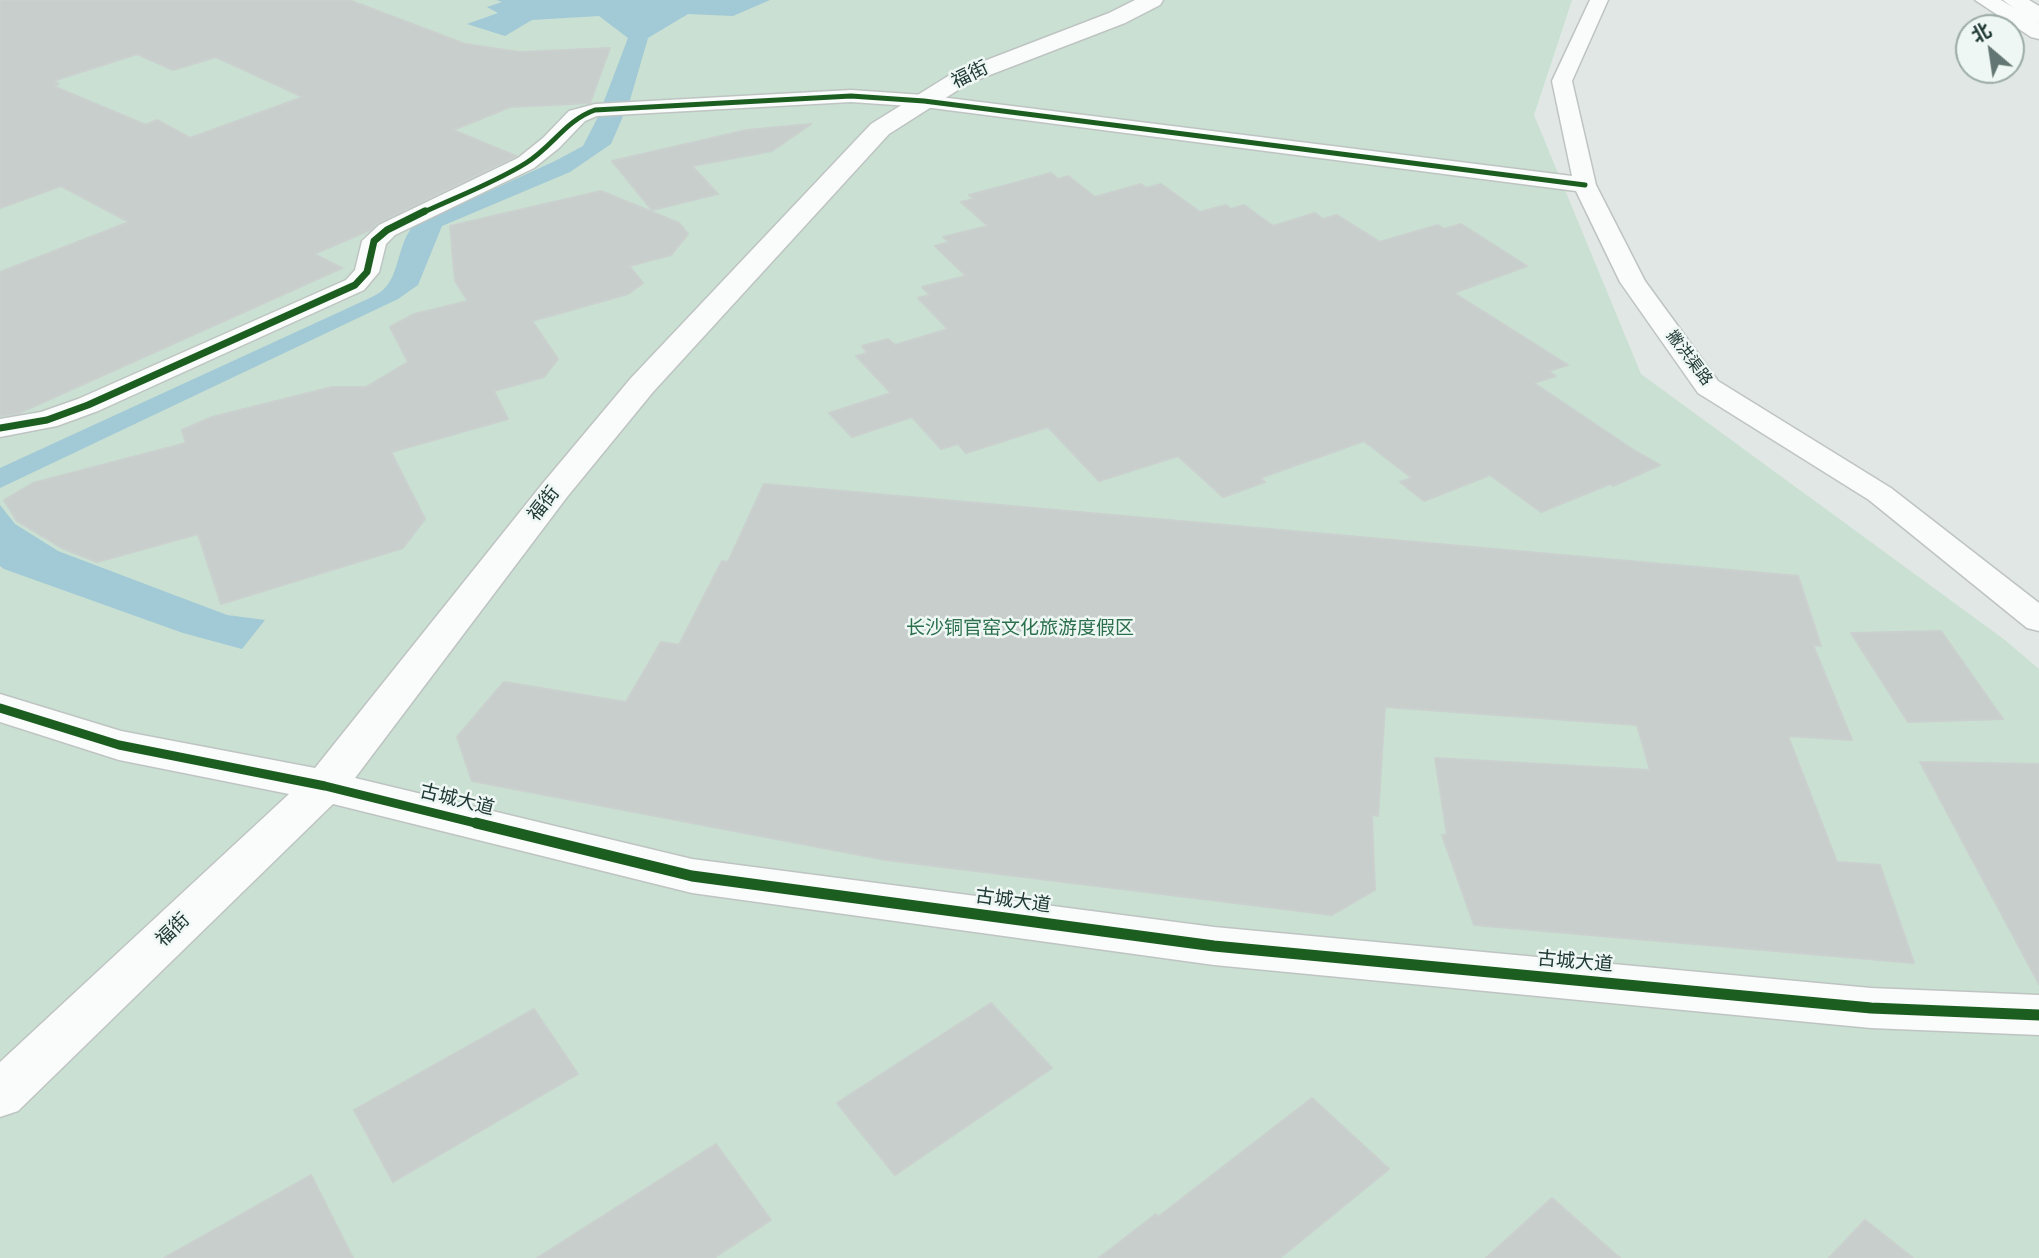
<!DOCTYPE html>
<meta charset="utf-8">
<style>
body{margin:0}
#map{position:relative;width:2039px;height:1258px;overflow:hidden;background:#e1e7e5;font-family:"IBM Plex Sans","Noto Sans SC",sans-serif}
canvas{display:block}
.north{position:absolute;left:1955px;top:14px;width:70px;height:70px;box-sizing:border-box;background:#eef7f3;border:2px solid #9caba7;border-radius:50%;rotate:331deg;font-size:19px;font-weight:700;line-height:28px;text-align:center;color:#203935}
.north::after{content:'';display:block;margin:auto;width:24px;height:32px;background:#647673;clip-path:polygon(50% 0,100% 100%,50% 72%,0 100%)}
</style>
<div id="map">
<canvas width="2039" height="1258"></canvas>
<div class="north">北</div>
</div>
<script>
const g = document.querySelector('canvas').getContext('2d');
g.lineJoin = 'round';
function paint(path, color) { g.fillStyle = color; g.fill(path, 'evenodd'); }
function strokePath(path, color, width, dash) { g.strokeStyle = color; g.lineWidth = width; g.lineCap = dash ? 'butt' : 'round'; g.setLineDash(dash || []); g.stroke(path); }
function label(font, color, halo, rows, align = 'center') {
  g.font = font + ' "IBM Plex Sans","Noto Sans SC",sans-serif'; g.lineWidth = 5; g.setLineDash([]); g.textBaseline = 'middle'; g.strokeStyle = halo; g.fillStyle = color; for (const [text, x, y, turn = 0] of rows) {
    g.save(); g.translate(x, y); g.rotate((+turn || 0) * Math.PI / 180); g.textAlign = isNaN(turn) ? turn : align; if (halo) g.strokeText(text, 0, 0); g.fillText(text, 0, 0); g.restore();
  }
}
const green = new Path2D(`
 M 0,0 L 1572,0 L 1534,115 L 1641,374 L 2005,640 L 2039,669 L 2039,1258 L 0,1258 Z`);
const water = new Path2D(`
 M 496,0 L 770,0 L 733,16 L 688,14 L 648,38 L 630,100 L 611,144 L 570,172 L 442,226 L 418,285 L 398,299 L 0,488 L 0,468 L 359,303 C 367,299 378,295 384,289 C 400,273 397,246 413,226 L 555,161 L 583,146 L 598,117 L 628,38 L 599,16 L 532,20 L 505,36 L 467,24 L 498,13 L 487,7 L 502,2 Z
 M 0,505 L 15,524 L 58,551 L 227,615 L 265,620 L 242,649 L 183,633 L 4,569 L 0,566 Z`);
const building = new Path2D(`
 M 0,0 L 349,0 L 465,44 L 519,52 L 610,48 L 590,103 L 510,107 L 453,130 L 516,156 L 378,223 L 370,230 L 314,254 L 342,268 L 19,413 L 0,416 L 0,272 L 129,222 L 61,186 L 0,208 ZM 137,54 L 173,70 L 216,57 L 303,97 L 190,138 L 157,120 L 146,125 L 53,86 L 59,84 L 53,81 Z
 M 811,124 L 772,151 L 692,166 L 718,194 L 652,210 L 612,161 L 747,130 Z
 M 1051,173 L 1058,179 L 1068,176 L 1095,197 L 1141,184 L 1146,188 L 1161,184 L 1200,212 L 1226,205 L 1231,209 L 1244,205 L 1273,226 L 1315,213 L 1323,219 L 1337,215 L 1380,242 L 1438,225 L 1444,229 L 1461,224 L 1527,266 L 1454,293 L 1568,365 L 1548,371 L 1556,376 L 1534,383 L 1632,449 L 1660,465 L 1613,486 L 1610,484 L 1541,512 L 1490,475 L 1424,501 L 1400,482 L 1412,478 L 1364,441 L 1274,473 L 1260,478 L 1265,482 L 1223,497 L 1178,456 L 1099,481 L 1048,427 L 966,453 L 958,444 L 941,449 L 912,417 L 852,437 L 829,413 L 891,393 L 856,356 L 868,353 L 862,346 L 888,339 L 895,345 L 948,329 L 918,298 L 930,295 L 922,287 L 966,276 L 935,246 L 949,242 L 943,237 L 988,226 L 961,202 L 974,199 L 969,195 Z
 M 601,191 L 679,223 L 688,234 L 671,255 L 629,266 L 643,283 L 628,294 L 532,321 L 558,359 L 544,377 L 494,391 L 508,419 L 391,452 L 425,519 L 403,548 L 221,604 L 198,534 L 97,562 L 62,548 L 17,521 L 4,500 L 33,483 L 186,443 L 182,430 L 212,417 L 332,387 L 366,387 L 408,362 L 390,327 L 414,314 L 468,301 L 455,281 L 450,226 Z
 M 764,484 L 1798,576 L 1821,646 L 1813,645 L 1852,740 L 1788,736 L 1837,862 L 1880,865 L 1914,963 L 1474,925 L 1442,835 L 1447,835 L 1435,758 L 1650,770 L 1637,725 L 1385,707 L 1378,816 L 1372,815 L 1375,890 L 1332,915 L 886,860 L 472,781 L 457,737 L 504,682 L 626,702 L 661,642 L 679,645 L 722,561 L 728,562 Z
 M 1941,631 L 2003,719 L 1908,722 L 1851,633 Z
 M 1920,762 L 2039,764 L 2039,984 Z
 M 991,1003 L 1052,1068 L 895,1175 L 837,1103 Z
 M 534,1009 L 578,1074 L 393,1182 L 354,1110 Z
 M 1312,1098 L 1389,1169 L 1280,1258 L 1099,1258 L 1156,1214 L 1158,1217 Z
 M 716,1144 L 771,1220 L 714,1258 L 537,1258 Z
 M 311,1175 L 353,1258 L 164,1258 Z
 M 1552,1198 L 1620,1258 L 1486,1258 Z
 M 1865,1220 L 1913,1258 L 1829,1258 Z`);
const minor = new Path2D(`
 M 1590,0 L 1608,0 L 1572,81 L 1596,185 L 1645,281 L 1718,381 L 1891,488 L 2039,603 L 2039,631 L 2027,628 L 1869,500 L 1698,393 L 1620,282 L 1576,191 L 924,107 L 851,102 L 597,116 L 585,121 L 559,148 L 534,168 L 395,235 L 386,244 L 379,272 L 364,290 L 98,411 L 57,426 L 0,437 L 0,419 L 41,412 L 78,399 L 346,280 L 355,270 L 362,241 L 379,225 L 518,158 L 543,138 L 569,111 L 595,104 L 851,90 L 924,95 L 1572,176 L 1552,81 Z`);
const tertiary = new Path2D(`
 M 1135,0 L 1163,0 L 1160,5 L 1125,23 L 969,83 L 889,134 L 653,392 L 567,497 L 355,778 L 692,859 L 1214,927 L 1871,988 L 2039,995 L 2039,1035 L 1871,1028 L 1214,965 L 692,893 L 333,804 L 18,1111 L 0,1117 L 0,1062 L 289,794 L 119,760 L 0,722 L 0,694 L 121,731 L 315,768 L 543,483 L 631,378 L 871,124 L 953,73 L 1109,13 Z
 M 1975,0 L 2001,0 L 2039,23 L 2039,39 L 2031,37 Z`);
const secondary = new Path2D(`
 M 2003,0 L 2029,0 L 2039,6 L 2039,23 L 2031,21 Z`);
const cyclewayFar3 = new Path2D(`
 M 422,213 C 456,197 494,183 526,163 C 552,147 566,120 595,110 L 851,96 L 924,101 L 1585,185`);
const cyclewayFar2 = new Path2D(`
 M 0,428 L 47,420 L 88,405 L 355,285 L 367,272 L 374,241 L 387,230 L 425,211`);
const cyclewayFar1 = new Path2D(`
 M 0,708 L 119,745 L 325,786 L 483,825`);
const cycleway = new Path2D(`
 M 476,823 L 692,876 L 1214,946 L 1871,1008 L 2039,1015`);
const farStreetnames = [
 ["撇洪渠路",1689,358,53]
];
const streetNames = [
 ["福街",970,75,-26],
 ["福街",544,504,-52],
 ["古城大道",457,800,14],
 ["古城大道",1013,901,8],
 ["福街",173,930,-44],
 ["古城大道",1575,962,5]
];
const parkNames = [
 ["长沙铜官窑文化旅游度假区",1020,629]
];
paint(green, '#cae0d3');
paint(water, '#a1c9d6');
paint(building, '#c8cecc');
strokePath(building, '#cad0ce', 2);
strokePath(minor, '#bec4c2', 3);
strokePath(tertiary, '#bec4c2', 3);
strokePath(secondary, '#bdc5c2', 3);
paint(minor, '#fafbfb');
paint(tertiary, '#fafbfb');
paint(secondary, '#fafbfb');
strokePath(cyclewayFar3, '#1b5e20', 5);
strokePath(cyclewayFar2, '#1b5e20', 7);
strokePath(cyclewayFar1, '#1b5e20', 9);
strokePath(cycleway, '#1b5e20', 11);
label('16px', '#203935', '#eef7f3', farStreetnames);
label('19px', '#203935', '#eef7f3', streetNames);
label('19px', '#2b6f4d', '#eef7f3', parkNames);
</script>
